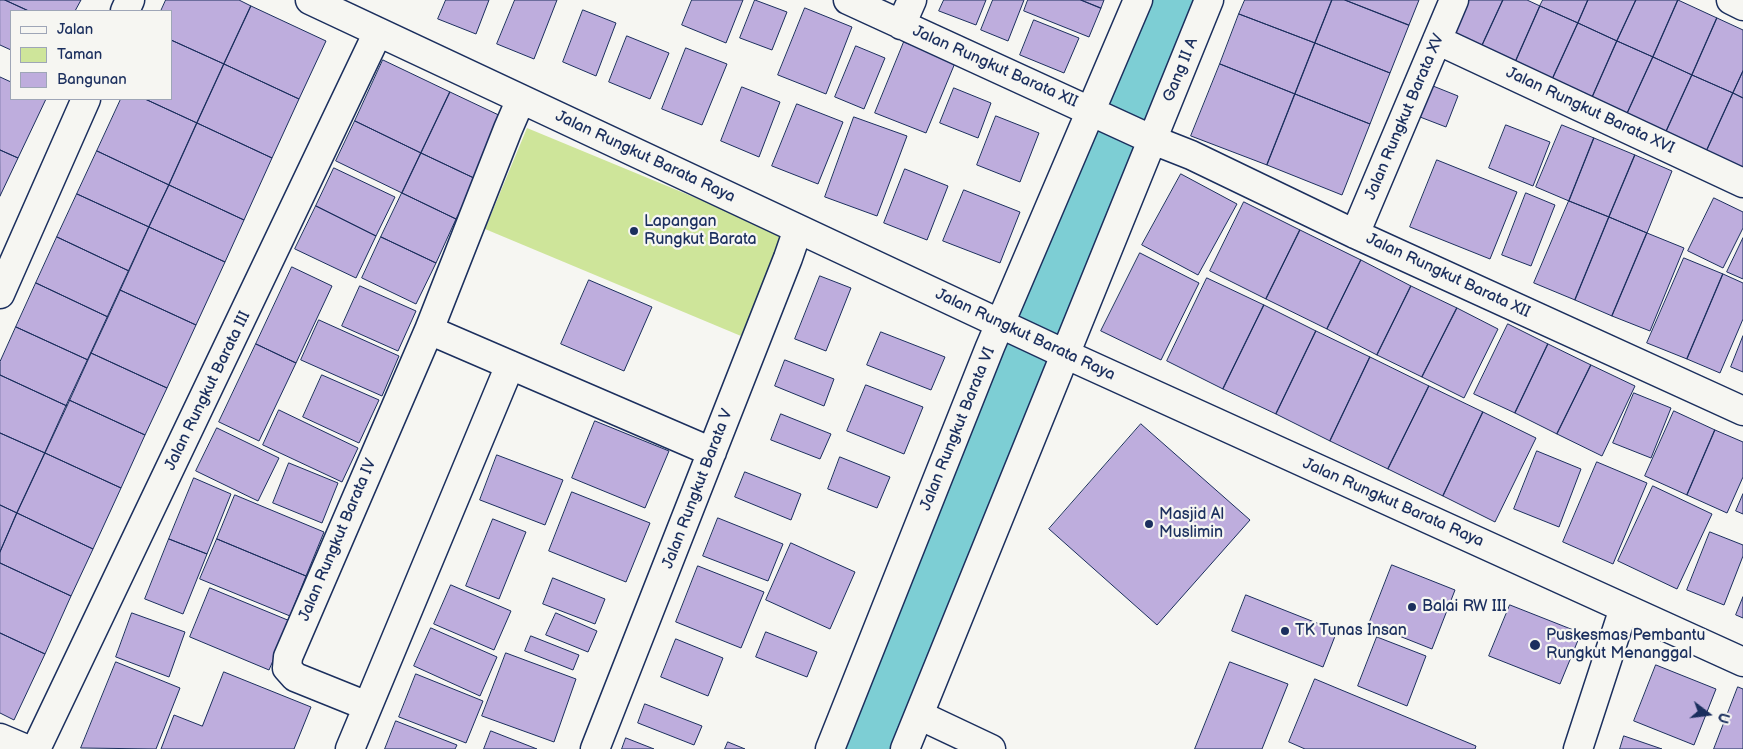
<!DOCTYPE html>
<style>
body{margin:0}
#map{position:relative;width:1743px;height:749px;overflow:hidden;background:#f6f6f2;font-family:"Balsamiq Sans",sans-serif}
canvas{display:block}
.legend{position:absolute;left:10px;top:10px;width:162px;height:90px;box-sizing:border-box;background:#f6f6f2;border:1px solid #9ea6b7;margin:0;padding:6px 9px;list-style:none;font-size:15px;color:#1b2f5e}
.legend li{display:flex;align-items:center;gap:10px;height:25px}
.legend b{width:25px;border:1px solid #9ea6b7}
.north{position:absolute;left:1683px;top:689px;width:50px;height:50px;-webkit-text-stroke:4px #f6f6f2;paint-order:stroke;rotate:105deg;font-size:14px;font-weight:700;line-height:20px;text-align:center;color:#1b2f5e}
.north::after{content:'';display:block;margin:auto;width:18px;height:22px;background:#1b2f5e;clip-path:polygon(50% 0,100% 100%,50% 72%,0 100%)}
</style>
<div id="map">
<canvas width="1743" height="749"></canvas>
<ul class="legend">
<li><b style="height:6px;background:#f6f6f2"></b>Jalan</li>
<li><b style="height:14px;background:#cee59a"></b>Taman</li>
<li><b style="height:14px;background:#beaddd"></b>Bangunan</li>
</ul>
<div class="north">U</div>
</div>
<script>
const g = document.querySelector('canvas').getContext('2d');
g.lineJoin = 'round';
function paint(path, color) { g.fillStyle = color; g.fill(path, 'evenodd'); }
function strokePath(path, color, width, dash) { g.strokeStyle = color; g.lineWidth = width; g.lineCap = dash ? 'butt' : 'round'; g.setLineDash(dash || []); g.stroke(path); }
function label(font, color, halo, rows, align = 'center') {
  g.font = font + ' "Balsamiq Sans",sans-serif'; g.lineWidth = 4.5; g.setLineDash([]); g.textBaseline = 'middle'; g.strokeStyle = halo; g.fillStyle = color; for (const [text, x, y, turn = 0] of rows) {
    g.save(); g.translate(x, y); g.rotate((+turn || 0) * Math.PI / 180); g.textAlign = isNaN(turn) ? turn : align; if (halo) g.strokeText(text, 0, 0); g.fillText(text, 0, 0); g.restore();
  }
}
const green = new Path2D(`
 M 527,128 L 783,234 L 741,336 L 485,229 Z`);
const river = new Path2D(`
 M 869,749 L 1022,383 L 1175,0`);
const building = new Path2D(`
 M 0,0 L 5,0 L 29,11 L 11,11 L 11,50 L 0,45 Z
 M 5,0 L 81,0 L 75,11 L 29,11 Z
 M 166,0 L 239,0 L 251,6 L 224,64 L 171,40 L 171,11 L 161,11 Z
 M 446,0 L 489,0 L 476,34 L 438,19 Z
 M 515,0 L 557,0 L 534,59 L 497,44 Z
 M 692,0 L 743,0 L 726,43 L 682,25 Z
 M 755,0 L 787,12 L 772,50 L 740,38 Z
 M 944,0 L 986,0 L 976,25 L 939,11 Z
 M 993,0 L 1024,0 L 1008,41 L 981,30 Z
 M 1028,0 L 1081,0 L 1101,8 L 1089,37 L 1024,11 Z
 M 1081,0 L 1104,0 L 1101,8 Z
 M 1245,0 L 1332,0 L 1315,43 L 1239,14 Z
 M 1332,0 L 1345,0 L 1409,25 L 1390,73 L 1315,43 Z
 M 1345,0 L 1419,0 L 1409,25 Z
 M 1465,0 L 1503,0 L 1480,50 L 1449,36 Z
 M 1503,0 L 1527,0 L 1540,6 L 1514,65 L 1480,50 Z
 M 1543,0 L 1588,0 L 1578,23 L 1540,6 Z
 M 1588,0 L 1636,0 L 1617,41 L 1578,23 Z
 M 1636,0 L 1678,0 L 1653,57 L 1617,41 Z
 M 1678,0 L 1717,18 L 1692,75 L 1653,57 Z
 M 251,6 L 326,41 L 299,99 L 224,64 Z
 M 1540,6 L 1578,23 L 1551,82 L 1514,65 Z
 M 805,8 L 852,27 L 826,94 L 778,75 Z
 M 583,10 L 616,23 L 596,76 L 563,62 Z
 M 1239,14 L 1315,43 L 1295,94 L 1220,64 Z
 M 1717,18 L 1743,30 L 1743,71 L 1733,93 L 1692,75 Z
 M 1034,20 L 1079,38 L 1064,73 L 1020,55 Z
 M 1578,23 L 1617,41 L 1591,100 L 1551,82 Z
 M 627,36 L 669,53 L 650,99 L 609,82 Z
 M 171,40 L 224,64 L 197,123 L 145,99 L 171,99 Z
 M 1617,41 L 1653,57 L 1626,116 L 1591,100 Z
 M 904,42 L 955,63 L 926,133 L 875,113 Z
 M 1315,43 L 1390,73 L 1370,124 L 1295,94 Z
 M 856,46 L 885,58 L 864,109 L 835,97 Z
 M 686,48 L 727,64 L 702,125 L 662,109 Z
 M 1653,57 L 1692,75 L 1665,134 L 1626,116 Z
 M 383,60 L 450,92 L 421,153 L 355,121 Z
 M 224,64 L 299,99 L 272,158 L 197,123 Z
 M 1220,64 L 1295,94 L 1267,165 L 1191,136 Z
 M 1743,71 L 1743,98 L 1733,93 Z
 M 1692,75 L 1733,93 L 1706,152 L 1665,134 Z
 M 0,77 L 11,82 L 11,99 L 46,99 L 18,158 L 0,150 Z
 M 1433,86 L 1458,96 L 1446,127 L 1420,117 Z
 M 742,87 L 780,102 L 759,157 L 721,141 Z
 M 954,88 L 991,103 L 978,138 L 940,123 Z
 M 450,92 L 505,118 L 476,179 L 421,153 Z
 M 1733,93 L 1743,98 L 1743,170 L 1706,152 Z
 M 1295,94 L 1370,124 L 1342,195 L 1267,165 Z
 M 121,99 L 145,99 L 197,123 L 169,185 L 97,151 Z
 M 797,104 L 843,122 L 818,184 L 772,166 Z
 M 996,116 L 1039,133 L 1020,182 L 977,165 Z
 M 854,117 L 907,136 L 877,216 L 825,197 Z
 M 355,121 L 421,153 L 402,193 L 336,161 Z
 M 197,123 L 272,158 L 244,220 L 169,185 Z
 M 1506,125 L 1550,142 L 1533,186 L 1489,168 Z
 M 1562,125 L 1594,138 L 1569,201 L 1536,187 Z
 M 1594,138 L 1635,155 L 1609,217 L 1569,201 Z
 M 0,150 L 18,158 L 0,196 Z
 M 97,151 L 169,185 L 149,227 L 77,194 Z
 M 421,153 L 476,179 L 456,219 L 402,193 Z
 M 1635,155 L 1672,171 L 1647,233 L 1609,217 Z
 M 1437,160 L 1517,192 L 1490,259 L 1410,227 Z
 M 334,168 L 395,197 L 376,236 L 316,206 Z
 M 905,169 L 948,186 L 927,240 L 884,223 Z
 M 1181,174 L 1237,204 L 1198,275 L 1142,245 Z
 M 169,185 L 244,220 L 225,262 L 149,227 Z
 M 964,190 L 1020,212 L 1000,263 L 943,241 Z
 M 402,193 L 456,219 L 436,263 L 381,237 Z
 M 1526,193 L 1555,205 L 1531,266 L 1502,255 Z
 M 77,194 L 149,227 L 129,271 L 57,237 Z
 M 1714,198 L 1743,212 L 1743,228 L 1723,268 L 1688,251 Z
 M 1569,201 L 1609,217 L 1575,300 L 1534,283 Z
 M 1244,202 L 1300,230 L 1266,299 L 1210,271 Z
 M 316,206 L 376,236 L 356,278 L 295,249 Z
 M 1609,217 L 1647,233 L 1612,316 L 1575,300 Z
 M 149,227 L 225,262 L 196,325 L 120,290 Z
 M 1300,230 L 1361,260 L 1327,329 L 1266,299 Z
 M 1647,233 L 1684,248 L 1650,331 L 1612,316 Z
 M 57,237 L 129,271 L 108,317 L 36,283 Z
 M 381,237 L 436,263 L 416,304 L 362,278 Z
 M 1743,238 L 1743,279 L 1727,272 Z
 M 1140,253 L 1199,283 L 1161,360 L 1101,331 Z
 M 1684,258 L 1723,274 L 1687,359 L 1647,343 Z
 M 1361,260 L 1411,286 L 1377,355 L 1327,329 Z
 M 292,267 L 332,286 L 296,363 L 256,344 Z
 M 1723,274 L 1743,283 L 1743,319 L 1720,373 L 1687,359 Z
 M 820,276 L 851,288 L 826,351 L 795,339 Z
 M 1207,278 L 1264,305 L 1223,389 L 1167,361 Z
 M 589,280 L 652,307 L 624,371 L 561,344 Z
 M 36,283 L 108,317 L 88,360 L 16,327 Z
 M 360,286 L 416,311 L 398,351 L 342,326 Z
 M 1411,286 L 1457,308 L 1422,377 L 1377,355 Z
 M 120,290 L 196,325 L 167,388 L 91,353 Z
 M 1264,305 L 1316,331 L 1276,414 L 1223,389 Z
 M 1457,308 L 1498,329 L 1464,398 L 1422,377 Z
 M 319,320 L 399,356 L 382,396 L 301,360 Z
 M 1508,324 L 1548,344 L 1515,413 L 1474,394 Z
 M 16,327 L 88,360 L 67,406 L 0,375 L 0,362 Z
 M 1316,331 L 1370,357 L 1330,441 L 1276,414 Z
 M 881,332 L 945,357 L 931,390 L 867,365 Z
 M 1743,336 L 1743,372 L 1731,367 Z
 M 256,344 L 296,363 L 259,441 L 219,422 Z
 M 1548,344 L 1591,365 L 1557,434 L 1515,413 Z
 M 91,353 L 167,388 L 145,435 L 69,400 Z
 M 1370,357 L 1429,386 L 1388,469 L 1330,441 Z
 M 785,360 L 834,379 L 824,406 L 775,386 Z
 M 1591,365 L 1635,386 L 1602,456 L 1557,434 Z
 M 0,375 L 67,406 L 45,453 L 0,433 Z
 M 322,375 L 379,400 L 359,443 L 303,417 Z
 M 866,385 L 923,407 L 904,454 L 847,431 Z
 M 1429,386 L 1483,412 L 1443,496 L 1388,469 Z
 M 1634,393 L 1671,408 L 1651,458 L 1613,443 Z
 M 69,400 L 145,435 L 121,488 L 45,453 Z
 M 279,410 L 358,448 L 342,482 L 263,445 Z
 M 1674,411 L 1715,430 L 1687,495 L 1645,476 Z
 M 1483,412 L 1536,438 L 1495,522 L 1443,496 Z
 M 781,414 L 831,434 L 820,459 L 771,440 Z
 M 595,421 L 669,451 L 645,508 L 572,478 Z
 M 1141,424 L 1250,520 L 1157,625 L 1049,529 Z
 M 217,428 L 279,458 L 258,501 L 196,471 Z
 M 1715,430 L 1743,442 L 1743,477 L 1727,513 L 1687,495 Z
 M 0,433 L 45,453 L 17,513 L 0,505 Z
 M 1537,451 L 1581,469 L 1559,527 L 1514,509 Z
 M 45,453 L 121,488 L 93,549 L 17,513 Z
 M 497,455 L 563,480 L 545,525 L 480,500 Z
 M 840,457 L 890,477 L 877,508 L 828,489 Z
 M 1597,462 L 1647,483 L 1613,564 L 1563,542 Z
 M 289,463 L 338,483 L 322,523 L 273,503 Z
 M 745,472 L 801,494 L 791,520 L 735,497 Z
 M 194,478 L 231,494 L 207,554 L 169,539 Z
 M 1653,486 L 1712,514 L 1677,589 L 1618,561 Z
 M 572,492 L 650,523 L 626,582 L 549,551 Z
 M 1743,494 L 1743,514 L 1736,511 Z
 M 235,495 L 324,532 L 306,576 L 217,539 Z
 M 0,505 L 17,513 L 0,552 Z
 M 17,513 L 93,549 L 71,596 L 0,563 L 0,552 Z
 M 718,518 L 783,544 L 768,581 L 703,556 Z
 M 493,519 L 526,532 L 499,599 L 466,586 Z
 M 1710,532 L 1743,545 L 1743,556 L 1724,605 L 1687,590 Z
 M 169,539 L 207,554 L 183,614 L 145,599 Z
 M 217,539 L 306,576 L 290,616 L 200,579 Z
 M 791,543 L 855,572 L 830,629 L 766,600 Z
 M 0,563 L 71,596 L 45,654 L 0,633 Z
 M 1392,565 L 1455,590 L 1432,649 L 1369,624 Z
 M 698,566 L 764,592 L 741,648 L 676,622 Z
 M 553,578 L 605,599 L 595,624 L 543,604 Z
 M 451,585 L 511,611 L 494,650 L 434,624 Z
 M 210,588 L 290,621 L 269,670 L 190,637 Z
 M 1246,595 L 1337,631 L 1323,667 L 1232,631 Z
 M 1743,597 L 1743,618 L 1736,615 Z
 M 1510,605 L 1581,633 L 1560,684 L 1489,656 Z
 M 132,613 L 185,632 L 169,677 L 116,657 Z
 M 556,613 L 597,631 L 588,652 L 546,635 Z
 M 431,628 L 497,657 L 480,696 L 414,666 Z
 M 766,632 L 817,652 L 807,677 L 756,657 Z
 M 0,633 L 45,654 L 14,720 L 0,713 Z
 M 531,636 L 579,655 L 573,670 L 525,651 Z
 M 1377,637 L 1426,656 L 1407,706 L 1358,686 Z
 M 676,639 L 723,658 L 708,696 L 661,677 Z
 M 506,653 L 576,679 L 554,742 L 482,716 Z
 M 116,662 L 180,688 L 156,749 L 81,748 Z
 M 1230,662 L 1288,684 L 1262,749 L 1195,749 Z
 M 1656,665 L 1716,689 L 1694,745 L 1634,721 Z
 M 224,672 L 311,707 L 294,749 L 161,749 L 174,715 L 202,726 Z
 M 416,674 L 483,701 L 466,743 L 399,717 Z
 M 1315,679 L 1476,746 L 1475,749 L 1305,749 L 1289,742 Z
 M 1738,687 L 1743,689 L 1743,749 L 1714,749 Z
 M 645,704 L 702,726 L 694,745 L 638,723 Z
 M 396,721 L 457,745 L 455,749 L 385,749 Z
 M 491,731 L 537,749 L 484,749 Z
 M 1624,736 L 1662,749 L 1620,749 Z
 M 626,738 L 654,749 L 622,749 Z
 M 728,742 L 745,749 L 725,749 Z`);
const minor = new Path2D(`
 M 310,0 L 1065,354 L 1743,662
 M 848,0 L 1153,140 L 1191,155 L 1355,234 L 1743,411
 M 1731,0 L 1743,6
 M 125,11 L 130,0
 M 901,25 L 912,0
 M 1437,40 L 1743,183
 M 1355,234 L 1454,0
 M 0,294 L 86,99
 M 429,330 L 712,452
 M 367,706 L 295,677 L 287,668 L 288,657 L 429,330 L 508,129 L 521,99
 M 919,715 L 991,749
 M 0,738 L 26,749
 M 36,749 L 378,32
 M 350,749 L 510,365
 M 595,749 L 788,258 L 798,229
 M 830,749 L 990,347 L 1138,0
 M 905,749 L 1209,0
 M 1578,749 L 1624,608`);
const markers = [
 [634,231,5,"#1b2f5e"],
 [1149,524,5,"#1b2f5e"],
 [1412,607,5,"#1b2f5e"],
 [1285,631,5,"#1b2f5e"],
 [1535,645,6,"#1b2f5e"]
];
const streetNames = [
 ["Jalan Rungkut Barata XII",995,67,24],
 ["Gang II A",1181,70,-68],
 ["Jalan Rungkut Barata XVI",1590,111,25],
 ["Jalan Rungkut Barata XV",1405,117,-67],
 ["Jalan Rungkut Barata Raya",645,157,25],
 ["Jalan Rungkut Barata XII",1448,276,25],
 ["Jalan Rungkut Barata Raya",1025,335,25],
 ["Jalan Rungkut Barata III",208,391,-64],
 ["Jalan Rungkut Barata VI",958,429,-68],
 ["Jalan Rungkut Barata V",698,489,-69],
 ["Jalan Rungkut Barata Raya",1393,503,24],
 ["Jalan Rungkut Barata IV",338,540,-67]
];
const poiNames = [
 ["Lapangan",644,222],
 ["Rungkut Barata",644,240],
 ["Masjid Al",1159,515],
 ["Muslimin",1159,533],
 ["Balai RW III",1422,607],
 ["TK Tunas Insan",1295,631],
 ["Puskesmas Pembantu",1546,636],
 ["Rungkut Menanggal",1546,654]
];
paint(green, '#cee59a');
strokePath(river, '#7dced4', 64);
paint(building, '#beaddd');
strokePath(building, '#1b2f5e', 1);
strokePath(minor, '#1b2f5e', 31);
strokePath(minor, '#f6f6f2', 28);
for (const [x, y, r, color] of markers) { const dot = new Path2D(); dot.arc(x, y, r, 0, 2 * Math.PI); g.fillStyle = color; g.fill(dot); strokePath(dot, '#f6f6f2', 2); }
label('16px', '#1b2f5e', '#f6f6f2', streetNames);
label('16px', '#1b2f5e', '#f6f6f2', poiNames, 'left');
</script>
